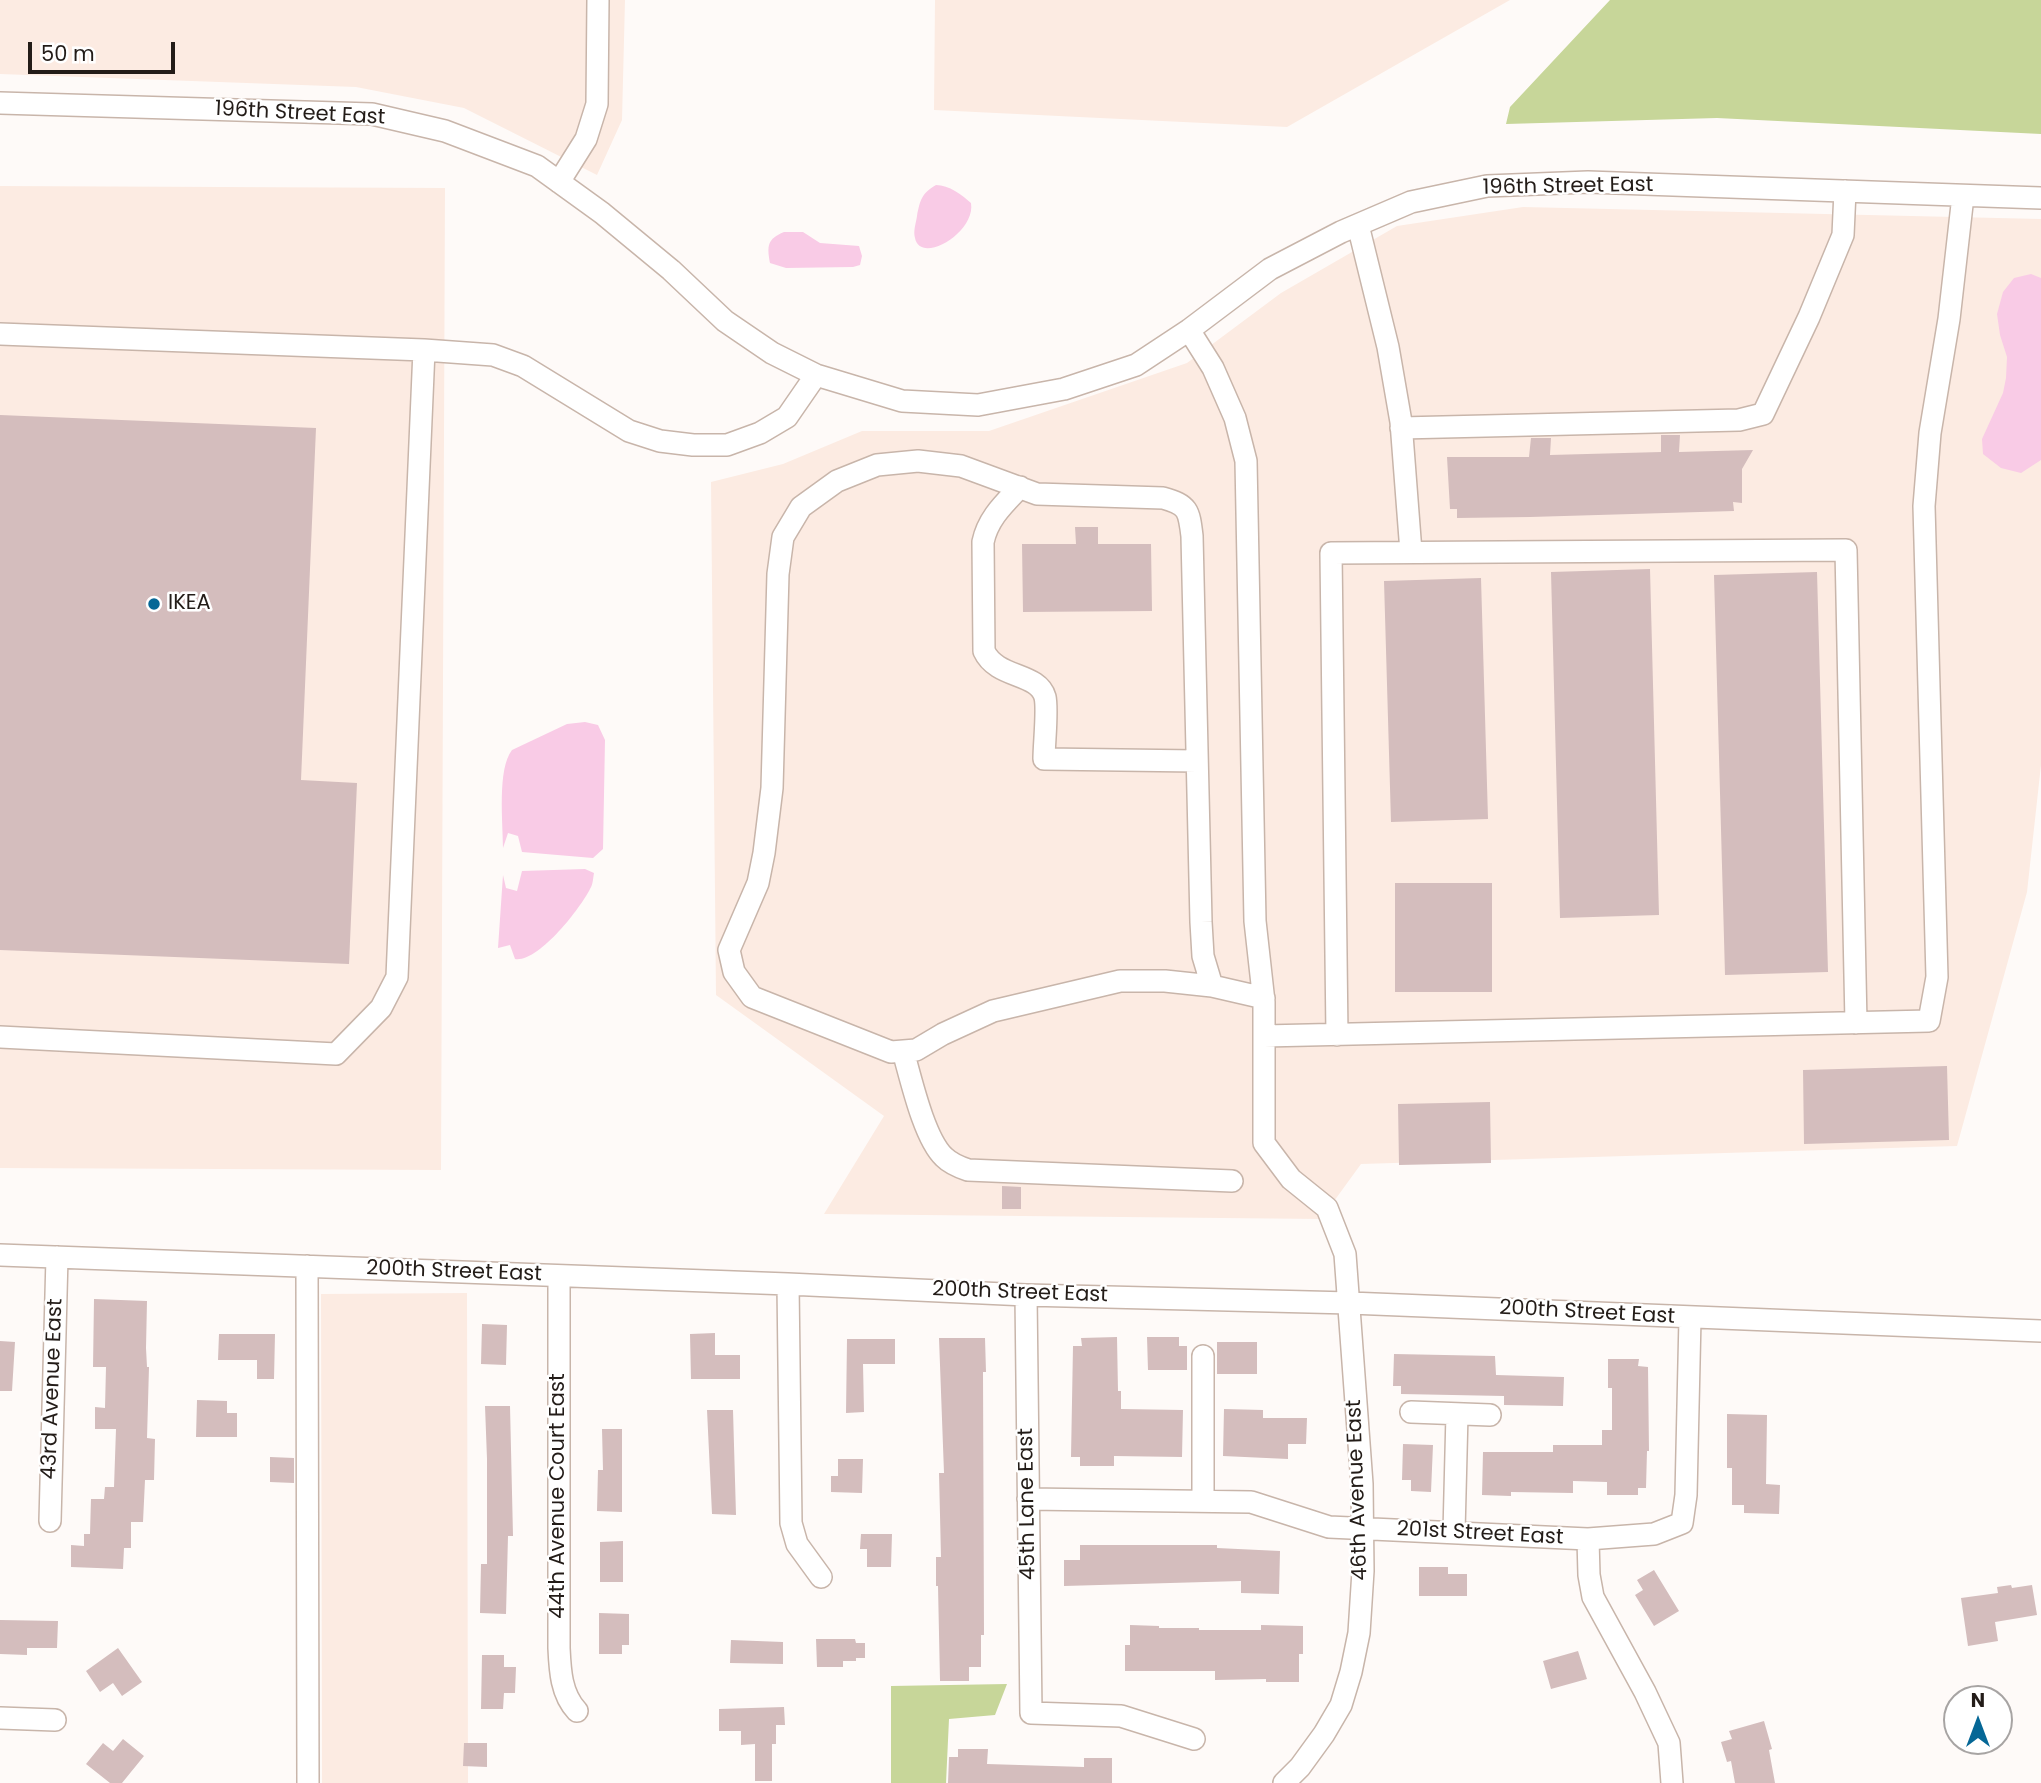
<!DOCTYPE html>
<style>
body{margin:0}
#map{position:relative;width:2041px;height:1783px;overflow:hidden;background:#fefaf8;font-family:Poppins,sans-serif}
canvas{display:block}
.north{position:absolute;left:1943px;top:1685px;width:70px;height:70px;box-sizing:border-box;background:#fff;border:2px solid #a7a4a3;border-radius:50%;rotate:0deg;font-size:19px;font-weight:700;line-height:28px;text-align:center;color:#231c18}
.north::after{content:'';display:block;margin:auto;width:24px;height:32px;background:#056796;clip-path:polygon(50% 0,100% 100%,50% 72%,0 100%)}
.scale{position:absolute;left:28px;top:42px;width:147px;height:32px;box-sizing:border-box;border:4px solid #231c18;border-top:0;padding-left:9px;font-size:21px;line-height:24px;white-space:nowrap;color:#231c18;-webkit-text-stroke:5px #fff;paint-order:stroke}
</style>
<div id="map">
<canvas width="2041" height="1783"></canvas>
<div class="north">N</div>
<div class="scale">50 m</div>
</div>
<script>
const g = document.querySelector('canvas').getContext('2d');
g.lineJoin = 'round';
function paint(path, color) { g.fillStyle = color; g.fill(path, 'evenodd'); }
function strokePath(path, color, width, dash) { g.strokeStyle = color; g.lineWidth = width; g.lineCap = dash ? 'butt' : 'round'; g.setLineDash(dash || []); g.stroke(path); }
function label(font, color, halo, rows, align = 'center') {
  g.font = font + ' Poppins,sans-serif'; g.lineWidth = 5; g.setLineDash([]); g.textBaseline = 'middle'; g.strokeStyle = halo; g.fillStyle = color; for (const [text, x, y, turn = 0] of rows) {
    g.save(); g.translate(x, y); g.rotate((+turn || 0) * Math.PI / 180); g.textAlign = isNaN(turn) ? turn : align; if (halo) g.strokeText(text, 0, 0); g.fillText(text, 0, 0); g.restore();
  }
}
const built = new Path2D(`
 M 0,0 L 625,0 L 622,120 L 597,175 L 464,108 L 356,87 L 0,74 Z
 M 935,0 L 1510,0 L 1287,127 L 934,110 Z
 M 0,186 L 445,188 L 441,1170 L 0,1168 Z
 M 1523,207 L 2041,219 L 2041,765 L 2027,892 L 1957,1146 L 1361,1164 L 1321,1219 L 824,1214 L 884,1116 L 716,995 L 711,482 L 783,464 L 862,431 L 989,431 L 1187,363 L 1281,293 L 1397,226 Z
 M 467,1293 L 468,1783 L 322,1783 L 321,1294 Z`);
const green = new Path2D(`
 M 1610,0 L 2041,0 L 2041,134 L 1717,118 L 1506,124 L 1510,107 Z
 M 1007,1684 L 995,1715 L 949,1719 L 946,1783 L 891,1783 L 891,1686 Z`);
const water = new Path2D(`
 M 936,185 C 949,185 962,195 971,203 C 976,233 920,265 915,238 C 913,231 916,223 917,216 C 920,200 922,193 936,185 Z
 M 784,232 L 803,232 L 820,243 L 859,246 L 862,256 L 860,265 L 853,267 L 786,268 L 770,263 C 767,246 767,239 784,232 Z
 M 2031,274 L 2041,278 L 2041,460 L 2021,473 L 2001,468 L 1983,454 L 1982,439 L 2003,393 L 2006,378 L 2007,357 L 2000,335 L 1997,314 L 2003,292 L 2014,278 Z
 M 585,722 L 598,725 L 605,740 L 603,849 L 593,858 L 522,852 L 518,836 L 508,833 L 503,848 C 503,823 497,769 512,750 L 567,724 Z
 M 585,869 L 594,873 C 593,878 593,885 590,889 C 580,909 538,963 515,959 L 510,945 L 498,948 L 503,875 L 506,888 L 517,891 L 522,871 Z`);
const building = new Path2D(`
 M 0,415 L 316,428 L 301,780 L 357,783 L 349,964 L 0,950 Z
 M 1661,435 L 1680,435 L 1679,452 L 1753,450 L 1742,469 L 1742,503 L 1733,502 L 1734,511 L 1530,517 L 1457,518 L 1457,509 L 1450,509 L 1447,457 L 1529,457 L 1531,438 L 1551,438 L 1550,455 L 1661,452 Z
 M 1075,527 L 1098,527 L 1098,544 L 1151,544 L 1152,611 L 1023,612 L 1022,544 L 1076,544 Z
 M 1650,569 L 1659,915 L 1560,918 L 1551,572 Z
 M 1817,572 L 1828,972 L 1725,975 L 1714,575 Z
 M 1481,578 L 1488,819 L 1391,822 L 1384,581 Z
 M 1395,883 L 1492,883 L 1492,992 L 1395,992 Z
 M 1947,1066 L 1949,1140 L 1804,1144 L 1803,1070 Z
 M 1490,1102 L 1491,1163 L 1399,1165 L 1398,1104 Z
 M 1002,1186 L 1021,1187 L 1021,1209 L 1002,1209 Z
 M 94,1299 L 147,1301 L 146,1348 L 147,1367 L 149,1367 L 147,1438 L 155,1439 L 154,1480 L 145,1480 L 143,1522 L 131,1522 L 131,1548 L 124,1548 L 123,1569 L 71,1567 L 71,1545 L 84,1546 L 84,1534 L 90,1534 L 91,1499 L 104,1499 L 105,1487 L 114,1487 L 116,1429 L 95,1429 L 95,1407 L 105,1408 L 106,1367 L 93,1367 Z
 M 482,1324 L 507,1325 L 506,1365 L 481,1364 Z
 M 715,1333 L 715,1355 L 740,1355 L 740,1379 L 691,1379 L 690,1334 Z
 M 219,1334 L 275,1334 L 274,1379 L 257,1379 L 257,1360 L 218,1360 Z
 M 1117,1337 L 1118,1391 L 1121,1391 L 1121,1409 L 1183,1410 L 1182,1457 L 1114,1456 L 1114,1466 L 1080,1466 L 1080,1457 L 1071,1457 L 1073,1346 L 1082,1346 L 1081,1338 Z
 M 1147,1337 L 1179,1337 L 1179,1346 L 1187,1346 L 1187,1370 L 1148,1370 Z
 M 939,1338 L 985,1338 L 986,1372 L 983,1372 L 984,1635 L 981,1635 L 981,1667 L 969,1667 L 969,1681 L 940,1681 L 938,1586 L 936,1586 L 936,1557 L 941,1557 L 939,1473 L 944,1473 Z
 M 847,1339 L 895,1339 L 895,1364 L 863,1364 L 864,1412 L 846,1413 Z
 M 0,1341 L 15,1342 L 12,1391 L 0,1391 Z
 M 1217,1342 L 1257,1342 L 1257,1374 L 1217,1374 Z
 M 1394,1354 L 1495,1356 L 1496,1375 L 1564,1377 L 1563,1406 L 1504,1405 L 1504,1396 L 1401,1394 L 1401,1386 L 1393,1386 Z
 M 1608,1359 L 1639,1359 L 1638,1366 L 1648,1367 L 1649,1451 L 1647,1451 L 1646,1488 L 1638,1488 L 1638,1495 L 1607,1495 L 1607,1482 L 1573,1481 L 1573,1493 L 1511,1492 L 1511,1496 L 1482,1495 L 1483,1452 L 1553,1452 L 1553,1445 L 1602,1445 L 1602,1430 L 1612,1430 L 1612,1388 L 1608,1388 Z
 M 197,1400 L 227,1401 L 227,1413 L 237,1413 L 237,1437 L 196,1437 Z
 M 485,1406 L 510,1406 L 513,1536 L 508,1536 L 506,1614 L 480,1613 L 481,1564 L 487,1564 L 487,1459 Z
 M 1224,1409 L 1263,1410 L 1263,1418 L 1307,1418 L 1306,1444 L 1288,1444 L 1288,1459 L 1223,1456 Z
 M 707,1410 L 733,1410 L 736,1515 L 712,1514 Z
 M 1727,1414 L 1767,1415 L 1766,1484 L 1780,1485 L 1779,1514 L 1744,1513 L 1744,1505 L 1732,1505 L 1732,1468 L 1727,1468 Z
 M 602,1429 L 622,1429 L 622,1512 L 597,1511 L 598,1470 L 603,1470 Z
 M 1403,1444 L 1433,1445 L 1431,1492 L 1411,1491 L 1411,1480 L 1402,1480 Z
 M 270,1457 L 294,1458 L 294,1483 L 270,1482 Z
 M 838,1459 L 863,1459 L 862,1493 L 831,1492 L 831,1476 L 838,1476 Z
 M 861,1534 L 892,1534 L 891,1567 L 867,1567 L 867,1549 L 860,1549 Z
 M 623,1541 L 623,1582 L 600,1582 L 600,1542 Z
 M 1080,1545 L 1217,1545 L 1217,1548 L 1280,1551 L 1279,1594 L 1241,1593 L 1241,1581 L 1064,1586 L 1064,1560 L 1080,1560 Z
 M 1419,1567 L 1448,1567 L 1448,1574 L 1467,1574 L 1467,1596 L 1419,1596 Z
 M 1654,1570 L 1679,1611 L 1654,1626 L 1635,1595 L 1643,1590 L 1637,1580 Z
 M 2011,1585 L 2012,1588 L 2032,1585 L 2037,1615 L 1995,1622 L 1998,1641 L 1968,1646 L 1961,1598 L 1998,1593 L 1997,1587 Z
 M 599,1613 L 629,1614 L 629,1645 L 622,1645 L 622,1654 L 599,1654 Z
 M 0,1620 L 58,1621 L 57,1648 L 27,1648 L 27,1655 L 0,1654 Z
 M 1130,1625 L 1159,1626 L 1159,1628 L 1199,1628 L 1199,1630 L 1261,1630 L 1261,1625 L 1303,1626 L 1303,1654 L 1299,1654 L 1299,1682 L 1266,1682 L 1266,1679 L 1215,1680 L 1215,1671 L 1125,1671 L 1125,1645 L 1130,1645 Z
 M 816,1639 L 855,1639 L 856,1643 L 865,1643 L 865,1658 L 856,1658 L 856,1661 L 843,1661 L 843,1667 L 817,1667 Z
 M 731,1640 L 783,1642 L 783,1664 L 730,1663 Z
 M 118,1648 L 142,1682 L 122,1696 L 113,1683 L 100,1692 L 86,1671 Z
 M 1578,1651 L 1587,1679 L 1551,1689 L 1543,1661 Z
 M 482,1655 L 504,1655 L 504,1667 L 516,1667 L 515,1693 L 504,1693 L 503,1709 L 481,1709 Z
 M 784,1707 L 785,1725 L 776,1725 L 776,1744 L 772,1744 L 772,1781 L 755,1781 L 755,1744 L 741,1745 L 741,1731 L 719,1731 L 719,1709 Z
 M 1764,1721 L 1772,1749 L 1769,1750 L 1775,1783 L 1735,1783 L 1731,1761 L 1727,1762 L 1721,1742 L 1732,1739 L 1729,1731 Z
 M 123,1739 L 144,1756 L 122,1783 L 110,1783 L 86,1764 L 103,1743 L 113,1751 Z
 M 464,1743 L 487,1743 L 487,1767 L 463,1766 Z
 M 958,1749 L 988,1749 L 987,1764 L 1084,1767 L 1084,1758 L 1112,1758 L 1112,1783 L 948,1783 L 949,1757 L 958,1757 Z`);
const minor = new Path2D(`
 M 0,103 L 372,114 L 445,131 L 537,166 L 602,213 L 671,270 L 725,321 L 772,353 L 816,375 L 902,401 L 978,405 L 1064,389 L 1136,365 L 1189,330 L 1270,269 L 1341,232 L 1411,202 L 1487,186 L 1588,182 L 2041,198
 M 559,182 L 586,139 L 597,104 L 598,0
 M 1358,225 L 1388,347 L 1401,422 L 1411,552
 M 1189,330 L 1213,368 L 1235,418 L 1246,461 L 1255,921 L 1264,1002 L 1264,1143 L 1291,1179 L 1327,1208 L 1345,1254 L 1362,1484 L 1363,1571 L 1359,1633 L 1351,1672 L 1341,1705 L 1324,1734 L 1300,1767 L 1284,1783
 M 0,334 L 424,350 L 493,355 L 523,366 L 629,431 L 660,441 L 693,445 L 727,445 L 760,433 L 787,417 L 816,375
 M 1401,428 L 1739,420 L 1763,414 L 1809,317 L 1843,235 L 1845,191
 M 1020,487 C 1004,504 988,518 983,542 L 984,651 C 997,679 1038,672 1045,697 C 1048,709 1044,744 1044,759 L 1197,761
 M 1212,986 L 1203,956 L 1201,922 L 1192,536 C 1189,510 1188,505 1163,498 L 1037,494 L 961,466 L 918,461 L 877,465 L 837,481 L 801,507 L 783,537 L 778,574 L 772,788 L 764,853 L 758,883 L 729,950 L 734,972 L 752,997 L 891,1052 L 916,1050 L 943,1034 L 993,1011 L 1120,981 L 1165,981 L 1212,986 L 1264,998
 M 1337,1035 L 1331,553 L 1846,550 L 1856,1023
 M 1264,1036 L 1929,1021 L 1937,977 L 1924,506 L 1930,433 L 1949,319 L 1963,196
 M 0,1037 L 336,1054 L 381,1008 L 397,977 L 424,350
 M 903,1051 C 911,1079 924,1138 944,1157 C 951,1164 959,1167 968,1170 L 1232,1181
 M 0,1255 L 788,1284 L 1026,1295 L 1350,1303 L 2041,1331
 M 307,1266 L 308,1783
 M 559,1276 L 559,1648 C 560,1670 561,1694 577,1711
 M 788,1284 L 791,1523 L 797,1544 L 821,1577
 M 1026,1295 L 1031,1713 L 1121,1716 L 1194,1739
 M 1203,1356 L 1203,1501
 M 1411,1412 L 1490,1415
 M 1028,1499 L 1251,1502 L 1329,1527 L 1588,1539 L 1654,1534 L 1682,1523 L 1686,1495 L 1690,1318
 M 50,1521 L 57,1257
 M 1454,1532 L 1457,1414
 M 1588,1539 L 1589,1575 L 1593,1597 L 1645,1692 L 1669,1743 L 1672,1783
 M 0,1718 L 55,1720`);
const markers = [
 [154,604,7,"#056796"]
];
const streetNames = [
 ["196th Street East",300,114,3],
 ["196th Street East",1568,187,-1],
 ["200th Street East",454,1272,2],
 ["200th Street East",1020,1293,2],
 ["200th Street East",1587,1313,3],
 ["43rd Avenue East",53,1389,-88],
 ["46th Avenue East",1358,1490,-92],
 ["44th Avenue Court East",559,1496,-90],
 ["45th Lane East",1028,1504,-91],
 ["201st Street East",1480,1534,3]
];
const poiNames = [
 ["IKEA",168,604]
];
paint(built, '#fcebe2');
paint(green, '#c7d699');
paint(water, '#f9cbe6');
paint(building, '#d4bdbd');
strokePath(minor, '#c8b5aa', 24);
strokePath(minor, '#fff', 21);
for (const [x, y, r, color] of markers) { const dot = new Path2D(); dot.arc(x, y, r, 0, 2 * Math.PI); g.fillStyle = color; g.fill(dot); strokePath(dot, '#fff', 2.5); }
label('21px', '#231c18', '#fff', streetNames);
label('21px', '#231c18', '#fff', poiNames, 'left');
</script>
